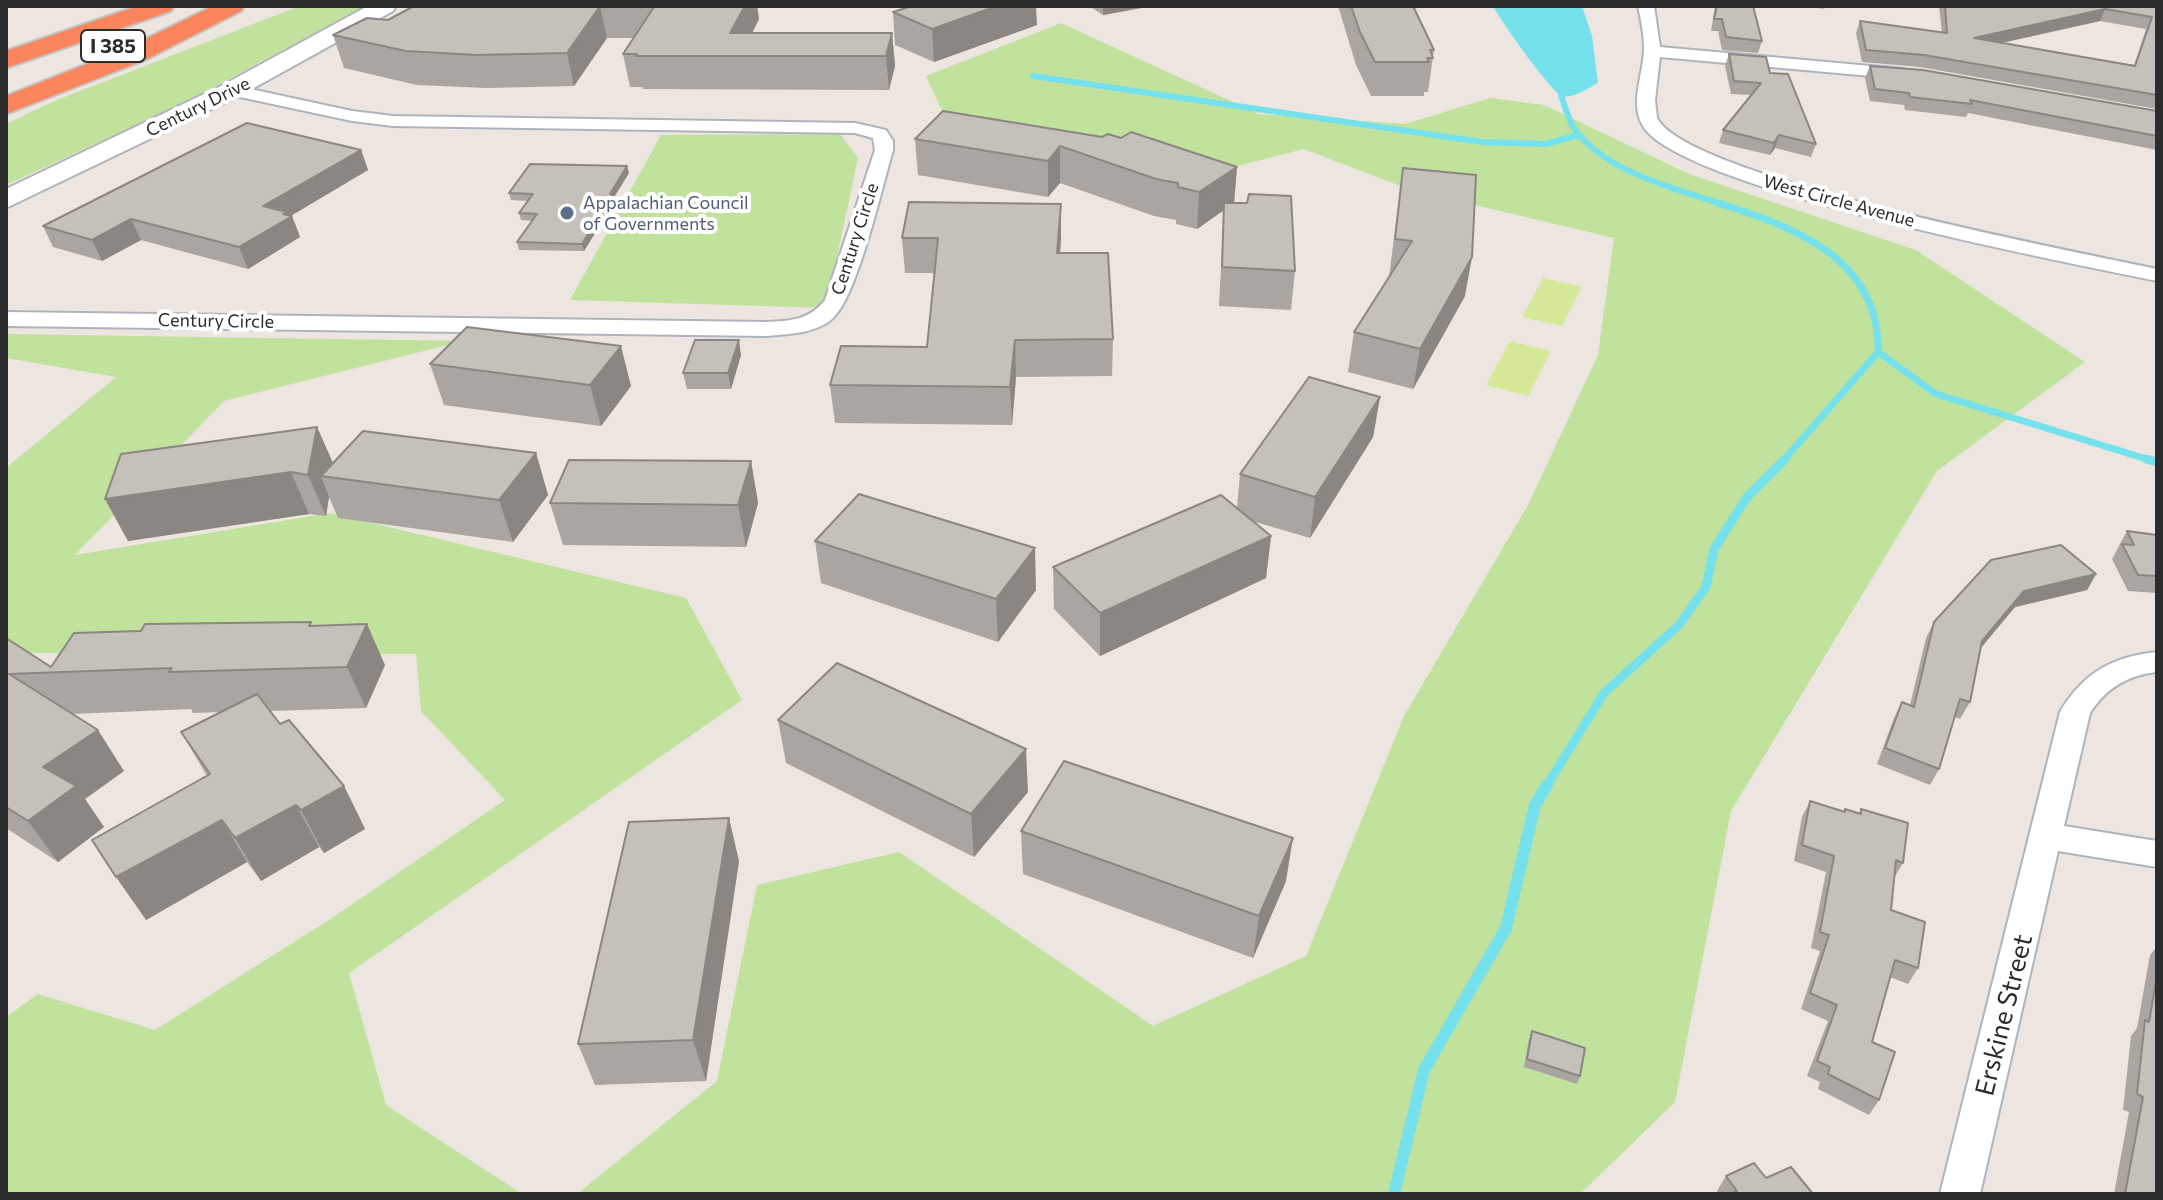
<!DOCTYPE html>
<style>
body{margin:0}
#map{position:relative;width:2163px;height:1200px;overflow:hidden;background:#ede5df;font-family:Commissioner,sans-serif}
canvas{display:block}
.frame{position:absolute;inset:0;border:8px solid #2c2c2c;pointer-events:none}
</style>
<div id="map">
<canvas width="2163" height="1200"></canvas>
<div class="frame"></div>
</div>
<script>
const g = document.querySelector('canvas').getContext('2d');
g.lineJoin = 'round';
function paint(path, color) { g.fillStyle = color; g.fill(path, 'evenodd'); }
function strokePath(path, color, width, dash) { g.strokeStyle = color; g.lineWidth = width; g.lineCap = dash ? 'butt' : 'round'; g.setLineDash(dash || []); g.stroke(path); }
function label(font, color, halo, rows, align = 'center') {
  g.font = font + ' Commissioner,sans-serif'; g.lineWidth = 8; g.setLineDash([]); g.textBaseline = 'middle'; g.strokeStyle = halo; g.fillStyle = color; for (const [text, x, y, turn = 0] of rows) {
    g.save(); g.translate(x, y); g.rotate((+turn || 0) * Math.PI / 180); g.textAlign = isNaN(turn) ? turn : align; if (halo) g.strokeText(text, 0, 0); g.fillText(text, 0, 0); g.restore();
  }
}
const green = new Path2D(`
 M 300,6 L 365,6 L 180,105 L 6,185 L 6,124 L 54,101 Z
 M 1061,23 L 1259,114 L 1405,124 L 1490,98 L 1544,105 L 1689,174 L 1916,250 L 2085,362 L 1937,471 L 1731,811 L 1675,1102 L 1580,1194 L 577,1194 L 717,1081 L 757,885 L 899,852 L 1153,1026 L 1306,956 L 1404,716 L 1528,505 L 1598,355 L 1614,238 L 1408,189 L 1304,149 L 1206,174 L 945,117 L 926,76 Z
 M 840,134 L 858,158 L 826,308 L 570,300 L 661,135 Z
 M 6,334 L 464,341 L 224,401 L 75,555 L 330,513 L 686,598 L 742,700 L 349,973 L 386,1105 L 522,1194 L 6,1194 L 6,1017 L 38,994 L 155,1030 L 332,918 L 505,800 L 421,711 L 416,654 L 6,653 L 6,468 L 116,377 L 6,358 Z`);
const pitch = new Path2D(`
 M 1543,278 L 1582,287 L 1562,326 L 1522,317 Z
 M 1510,341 L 1551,351 L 1528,396 L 1486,385 Z`);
const water = new Path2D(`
 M 1493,6 L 1582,6 L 1592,36 L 1598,83 C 1588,88 1573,99 1562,96 C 1552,93 1500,20 1493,6 Z`);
const streamFar3 = new Path2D(`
 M 1033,76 L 1482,142 L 1546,144 L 1578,135
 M 1561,96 C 1566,107 1568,121 1576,131 C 1609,173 1673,188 1722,204`);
const streamFar2 = new Path2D(`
 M 1715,202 C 1792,226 1880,257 1878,352 L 1783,461
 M 1878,352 L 1936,394 L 2153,461`);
const streamFar1 = new Path2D(`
 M 2146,459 L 2157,462
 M 1546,787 L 1604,693 L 1679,625 L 1706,587 L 1714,549 L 1747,497 L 1785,459`);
const stream = new Path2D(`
 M 1394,1194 L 1424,1070 L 1506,928 L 1535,805 L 1547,785`);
const street = new Path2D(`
 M 1638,6 L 1654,6 L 1660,47 L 1904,69 L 1913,74 L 1904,79 L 1660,57 L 1655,100 L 1657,118 C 1687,178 2078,252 2157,269 L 2157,281 C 2071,263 1680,189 1643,126 C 1629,103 1644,73 1644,48 C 1644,34 1641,20 1638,6 Z
 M 232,85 L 352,111 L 393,116 L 855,123 L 886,130 L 893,141 L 893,150 C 882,187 857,298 832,319 C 814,334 788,334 766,336 L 6,326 L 6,312 L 766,322 C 790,321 810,320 825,300 L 875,150 L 873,138 L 855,133 L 393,126 L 352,121 L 226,94 L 223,90 Z
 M 2157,652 L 2157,672 C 2128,675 2106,688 2090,713 L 2064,826 L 2157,841 L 2157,867 L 2058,851 L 1980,1194 L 1940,1194 L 2060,712 C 2082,674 2113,656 2157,652 Z`);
const secondary = new Path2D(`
 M 368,6 L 396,6 L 393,11 L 241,95 L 6,208 L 6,189 L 223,85 Z`);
const highway = new Path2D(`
 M 138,6 L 174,6 L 171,11 L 6,68 L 6,51 Z
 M 213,6 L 244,6 L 241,11 L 145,60 L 6,114 L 6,96 L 127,48 Z`);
const wall = new Path2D(`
 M 414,6 L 757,6 L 759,19 L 752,33 L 892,33 L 895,66 L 889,90 L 643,89 L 642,87 L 630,87 L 623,54 L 633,38 L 607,38 L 574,86 L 486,88 L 417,85 L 344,68 L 333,35 L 388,20 Z
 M 1089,6 L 1152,6 L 1103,15 Z
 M 1338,6 L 1416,6 L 1415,10 L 1434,50 L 1428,92 L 1424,92 L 1424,96 L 1371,96 L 1356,65 Z
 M 1715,6 L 1753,6 L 1762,41 L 1758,53 L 1722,50 L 1718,31 L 1711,31 Z
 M 1805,6 L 1825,6 L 1824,9 Z
 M 1939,6 L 2157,6 L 2157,109 L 1920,67 L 1862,62 L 1856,33 L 1860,21 L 1942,33 ZM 2100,21 L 2146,29 L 2134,65 L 2002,43 Z
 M 893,12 L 1037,25 L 934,62 L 895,45 Z
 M 1729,54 L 1770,73 L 1816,144 L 1811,157 L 1775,148 L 1770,155 L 1719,143 L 1723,130 L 1752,95 L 1731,94 L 1725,66 Z
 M 1870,66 L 2157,111 L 2157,150 L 1968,113 L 1966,117 L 1905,110 L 1904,105 L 1870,101 L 1865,78 Z
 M 1102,137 L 1121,138 L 1237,167 L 1234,203 L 1295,271 L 1291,310 L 1219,306 L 1224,210 L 1197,229 L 1176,224 L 1176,220 L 1154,216 L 1060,183 L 1048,197 L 918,175 L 915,139 Z
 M 361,150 L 368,170 L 290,216 L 292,216 L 300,237 L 248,269 L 141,240 L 102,261 L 53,247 L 43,226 Z
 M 627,166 L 629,173 L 614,197 L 615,201 L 584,251 L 519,250 L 517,242 L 532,221 L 521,220 L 519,213 L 528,201 L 511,200 L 509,193 Z
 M 1403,168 L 1465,296 L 1413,389 L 1348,372 L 1354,332 L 1389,277 Z
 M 902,238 L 1061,239 L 1060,253 L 1113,339 L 1112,376 L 1016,377 L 1012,425 L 835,423 L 830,385 L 927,347 L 934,273 L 905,273 Z
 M 741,355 L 731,389 L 687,389 L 683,373 Z
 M 430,364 L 631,386 L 601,426 L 444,405 Z
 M 1380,397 L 1373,437 L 1310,538 L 1252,521 L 1271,536 L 1266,578 L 1100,656 L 1054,609 L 1053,567 L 1237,508 L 1240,474 Z
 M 317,427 L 333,463 L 536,453 L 548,495 L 513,542 L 338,518 L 329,497 L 326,516 L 309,514 L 128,541 L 105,499 Z
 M 751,461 L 758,503 L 746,547 L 563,545 L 550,503 Z
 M 2127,531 L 2157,535 L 2157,593 L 2128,591 L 2112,559 Z
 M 815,541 L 1036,590 L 998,642 L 821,583 Z
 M 2096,574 L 2087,590 L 2015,607 L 1981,648 L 1970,702 L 1960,719 L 1955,717 L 1939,769 L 1930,785 L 1877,764 L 1894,718 L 1902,702 L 1910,705 L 1926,638 L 1934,622 Z
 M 313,626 L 385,665 L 366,708 L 270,711 L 280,724 L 344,786 L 365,829 L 324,853 L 319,847 L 261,881 L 247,862 L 146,920 L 207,776 L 181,732 L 221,712 L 193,713 L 191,709 L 72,714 L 124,771 L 85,799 L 104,827 L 58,862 L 6,828 L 6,638 L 51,667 Z
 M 778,720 L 1028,792 L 974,857 L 786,763 Z
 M 1810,801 L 1844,811 L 1859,813 L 1861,809 L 1903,863 L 1894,878 L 1891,910 L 1918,968 L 1908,984 L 1890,977 L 1872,1042 L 1879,1100 L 1869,1115 L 1818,1089 L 1820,1082 L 1807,1076 L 1828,1021 L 1801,1009 L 1820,951 L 1811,948 L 1826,872 L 1794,861 L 1802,817 Z
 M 1021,831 L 1286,881 L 1253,958 L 1023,874 Z
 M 739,861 L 706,1081 L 595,1085 L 578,1044 Z
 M 2157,947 L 2157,1194 L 2114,1194 L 2129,1112 L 2123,1110 L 2131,1036 L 2137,1028 L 2150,955 Z
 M 1532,1031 L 1580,1076 L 1577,1084 L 1524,1067 L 1529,1039 Z
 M 1726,1176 L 1766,1178 L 1813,1194 L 1720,1194 L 1717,1191 Z`);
const shadedWall = new Path2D(`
 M 600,6 L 607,38 L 574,86 L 567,53 Z
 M 745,6 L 757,6 L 759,19 L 740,56 L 730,33 Z
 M 997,6 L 1036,6 L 1037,25 L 934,62 L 932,29 Z
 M 1103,6 L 1152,6 L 1103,15 Z
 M 2105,9 L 2100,21 L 1969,50 L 1974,38 Z
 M 892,33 L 895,66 L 889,90 L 886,56 Z
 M 1779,135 L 1775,148 L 1770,155 L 1774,143 Z
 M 1060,146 L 1060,183 L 1048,197 L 1048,161 Z
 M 361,150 L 368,170 L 289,217 L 292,216 L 300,237 L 248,269 L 239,247 L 263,206 Z
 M 627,166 L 629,173 L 614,197 L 615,201 L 584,251 L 582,244 Z
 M 1237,167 L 1234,203 L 1197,229 L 1199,192 Z
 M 1061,204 L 1061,239 L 1057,289 L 1057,253 Z
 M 131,219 L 141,240 L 102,261 L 92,240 Z
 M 1472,257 L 1465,296 L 1413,389 L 1420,349 Z
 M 739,340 L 741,355 L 731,389 L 728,373 Z
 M 1015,340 L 1016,377 L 1012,425 L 1010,387 Z
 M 621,346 L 631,386 L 601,426 L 590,385 Z
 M 1380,397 L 1373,437 L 1310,538 L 1315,497 Z
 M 317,427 L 335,468 L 321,476 L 329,497 L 326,516 L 308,475 Z
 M 536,453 L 548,495 L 513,542 L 499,500 Z
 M 751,461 L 758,503 L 746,547 L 738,505 Z
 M 291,472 L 309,514 L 128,541 L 105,499 Z
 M 1271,536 L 1266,578 L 1100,656 L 1100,613 Z
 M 1035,548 L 1036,590 L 998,642 L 996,599 Z
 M 2096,574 L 2087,590 L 2015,607 L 1973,657 L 1982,641 L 2024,591 Z
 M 367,624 L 385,665 L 366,708 L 347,667 Z
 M 98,730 L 124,771 L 85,799 L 104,827 L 58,862 L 28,821 L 43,767 Z
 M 1026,749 L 1028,792 L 974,857 L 971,814 Z
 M 344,786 L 365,829 L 324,853 L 301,810 Z
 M 296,805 L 319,847 L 261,881 L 235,838 Z
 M 729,818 L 739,861 L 706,1081 L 693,1040 Z
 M 222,820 L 247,862 L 146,920 L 116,877 Z
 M 1293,838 L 1286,881 L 1253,958 L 1259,916 Z`);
const building = new Path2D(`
 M 414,6 L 600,6 L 567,53 L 477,55 L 406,51 L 333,35 L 367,18 L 388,20 Z
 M 612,6 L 745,6 L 730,33 L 892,33 L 886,56 L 636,56 L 637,54 L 623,54 L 654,7 Z
 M 912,6 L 997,6 L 932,29 L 893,12 Z
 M 1351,6 L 1413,6 L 1434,50 L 1430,50 L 1433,58 L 1427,58 L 1429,62 L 1375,62 L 1360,32 Z
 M 1717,6 L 1753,6 L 1762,41 L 1726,37 L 1722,19 L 1714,19 Z
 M 1945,6 L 2157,6 L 2157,95 L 1924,55 L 1866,50 L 1860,21 L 1947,33 ZM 2105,9 L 2152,17 L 2135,66 L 1974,38 Z
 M 1729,54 L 1766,57 L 1770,73 L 1788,74 L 1816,144 L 1779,135 L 1774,143 L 1723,130 L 1761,83 L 1734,81 Z
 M 1870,66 L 1923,70 L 2157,111 L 2157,136 L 1970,100 L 1972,104 L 1910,97 L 1909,93 L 1875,89 Z
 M 943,111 L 1102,137 L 1108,134 L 1121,138 L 1131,132 L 1237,167 L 1199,192 L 1178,187 L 1178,183 L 1156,179 L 1060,146 L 1048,161 L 915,139 Z
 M 247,123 L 361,150 L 263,206 L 287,212 L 283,214 L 292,216 L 239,247 L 131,219 L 92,240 L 43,226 Z
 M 530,164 L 627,166 L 610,194 L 613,194 L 582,244 L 517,242 L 537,214 L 519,213 L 533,194 L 509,193 Z
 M 1403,168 L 1476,175 L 1472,257 L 1420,349 L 1354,332 L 1412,241 L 1395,239 Z
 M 1249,194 L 1291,196 L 1295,271 L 1222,267 L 1224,203 L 1247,203 Z
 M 909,202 L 1061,204 L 1057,253 L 1108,253 L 1113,339 L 1015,340 L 1010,387 L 830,385 L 841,346 L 927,347 L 938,238 L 902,238 Z
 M 467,327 L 621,346 L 590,385 L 430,364 Z
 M 695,340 L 739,340 L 728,373 L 683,373 Z
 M 1309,377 L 1380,397 L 1315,497 L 1240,474 Z
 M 317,427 L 308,475 L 291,472 L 105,499 L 121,454 Z
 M 363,431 L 536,453 L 499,500 L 321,476 Z
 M 569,460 L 751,461 L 738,505 L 550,503 Z
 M 859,494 L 1035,548 L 996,599 L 815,541 Z
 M 1221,495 L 1271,536 L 1100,613 L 1053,567 Z
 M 2127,531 L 2157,535 L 2157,576 L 2138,575 L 2122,544 L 2134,545 Z
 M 2061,545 L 2096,574 L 2024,591 L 1982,641 L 1970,702 L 1960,699 L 1939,769 L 1885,748 L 1902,702 L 1914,707 L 1934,622 L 1991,560 Z
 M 311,622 L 309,626 L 367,624 L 347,667 L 169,672 L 172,668 L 9,674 L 98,730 L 43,767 L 76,786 L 28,821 L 6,807 L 6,638 L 51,667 L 74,633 L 141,631 L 145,624 Z
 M 837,663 L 1026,749 L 971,814 L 778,720 Z
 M 257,694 L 280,724 L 289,720 L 344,786 L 301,810 L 296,805 L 235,838 L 222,820 L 116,877 L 92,840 L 210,774 L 181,732 Z
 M 1064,761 L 1293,838 L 1259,916 L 1021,831 Z
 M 1810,801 L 1845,812 L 1845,809 L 1861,814 L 1861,809 L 1908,823 L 1903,863 L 1896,860 L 1891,910 L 1925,922 L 1918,968 L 1895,960 L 1872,1042 L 1895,1052 L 1879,1100 L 1828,1074 L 1830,1067 L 1817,1061 L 1837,1005 L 1810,993 L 1829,935 L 1820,932 L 1834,856 L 1802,845 Z
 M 729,818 L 693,1040 L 578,1044 L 629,822 Z
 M 2157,976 L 2157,1194 L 2125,1194 L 2143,1097 L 2137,1094 L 2145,1020 L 2149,1022 Z
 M 1532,1031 L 1585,1048 L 1580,1076 L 1527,1059 Z
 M 1754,1163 L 1766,1178 L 1791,1167 L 1813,1194 L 1731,1194 L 1737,1191 L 1726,1176 Z`);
const markers = [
 [567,213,8,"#5c6f8a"]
];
const farStreetnames = [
 ["Century Drive",198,107,-26],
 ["West Circle Avenue",1839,201,15],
 ["Century Circle",855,239,-72],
 ["Century Circle",216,321,1]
];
const farServicenames = [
 ["Appalachian Council",583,203],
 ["of Governments",583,224]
];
const shields = [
 [113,46,64]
];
const shieldNames = [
 ["I 385",113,46]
];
const nearStreetnames = [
 ["Erskine Street",2004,1015,-76]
];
paint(green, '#c1e29d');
paint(pitch, '#d5e999');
paint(water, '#75e1ec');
strokePath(streamFar3, '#75e1ec', 6);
strokePath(streamFar2, '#75e1ec', 7);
strokePath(streamFar1, '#75e1ec', 9);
strokePath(stream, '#75e1ec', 12);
strokePath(street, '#afb4bc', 4);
strokePath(secondary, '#afb4bc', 4);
strokePath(highway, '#c4c4c4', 4);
paint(street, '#fff');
paint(secondary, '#fff');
paint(highway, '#fb865d');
paint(wall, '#aaa5a0');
paint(shadedWall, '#8b8682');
paint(building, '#c6c0ba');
strokePath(building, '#8b8682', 2);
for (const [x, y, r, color] of markers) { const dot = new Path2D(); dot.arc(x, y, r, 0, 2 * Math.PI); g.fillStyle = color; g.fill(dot); strokePath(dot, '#fff', 3); }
label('18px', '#2c2c2c', '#fff', farStreetnames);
label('18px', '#4e5e75', '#fff', farServicenames, 'left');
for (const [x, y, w] of shields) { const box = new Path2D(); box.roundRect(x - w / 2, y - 16, w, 32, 6); g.fillStyle = '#fff'; g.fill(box); strokePath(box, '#2c2c2c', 2); }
label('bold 20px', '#2c2c2c', null, shieldNames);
label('26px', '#2c2c2c', '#fff', nearStreetnames);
</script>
